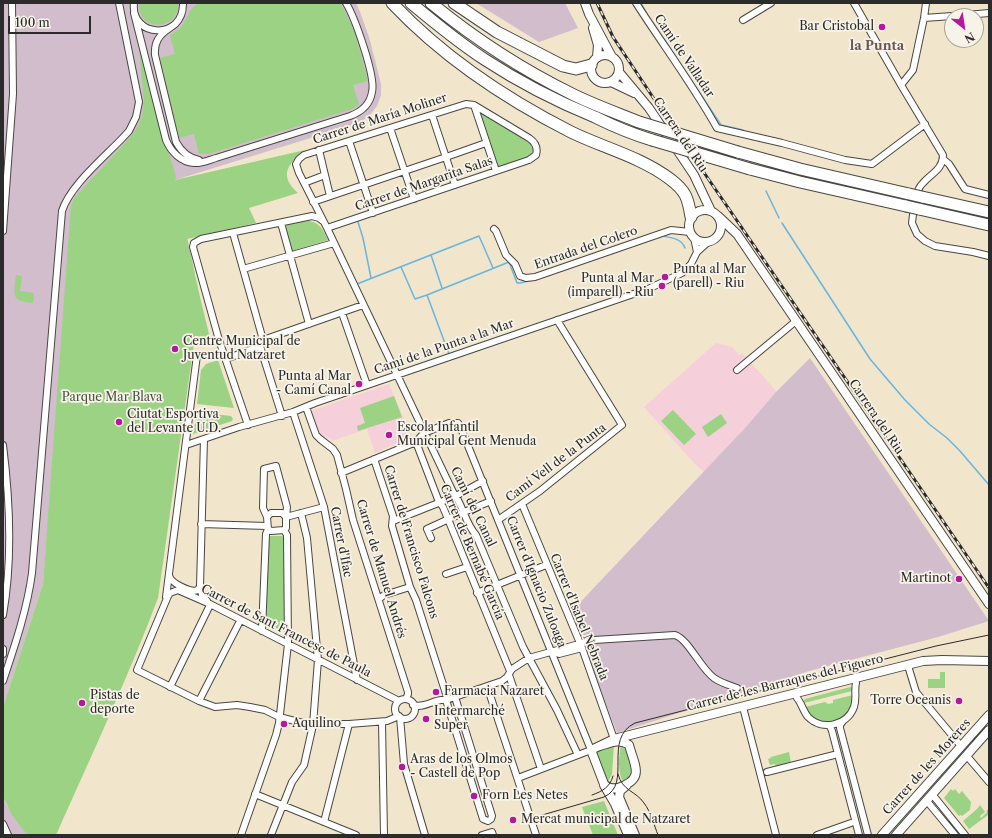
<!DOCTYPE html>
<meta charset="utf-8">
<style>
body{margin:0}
#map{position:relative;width:992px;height:838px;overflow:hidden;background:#f1e5cb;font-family:"Libre Caslon Text",serif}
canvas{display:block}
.frame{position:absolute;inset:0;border:4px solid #2b2b2b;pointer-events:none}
.north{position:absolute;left:944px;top:8px;width:40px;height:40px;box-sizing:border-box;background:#f7f3e8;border:1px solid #a5a39c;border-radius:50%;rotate:150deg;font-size:11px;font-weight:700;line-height:16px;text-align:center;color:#2b2b2b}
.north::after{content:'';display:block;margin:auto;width:14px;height:18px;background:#b5179e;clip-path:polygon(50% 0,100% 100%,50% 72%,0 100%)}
.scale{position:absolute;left:8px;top:16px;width:83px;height:18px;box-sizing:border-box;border:2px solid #2b2b2b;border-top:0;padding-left:5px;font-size:12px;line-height:14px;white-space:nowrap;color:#2b2b2b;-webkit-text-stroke:3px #f7f3e8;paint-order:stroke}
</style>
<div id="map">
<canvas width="992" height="838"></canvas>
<div class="frame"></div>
<div class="north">N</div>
<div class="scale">100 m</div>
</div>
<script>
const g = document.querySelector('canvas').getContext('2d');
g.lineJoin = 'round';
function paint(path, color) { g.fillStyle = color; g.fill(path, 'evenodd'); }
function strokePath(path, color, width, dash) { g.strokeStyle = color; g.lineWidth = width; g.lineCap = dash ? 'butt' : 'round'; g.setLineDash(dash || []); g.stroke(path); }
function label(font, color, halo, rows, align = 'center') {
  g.font = font + ' "Libre Caslon Text",serif'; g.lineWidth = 3.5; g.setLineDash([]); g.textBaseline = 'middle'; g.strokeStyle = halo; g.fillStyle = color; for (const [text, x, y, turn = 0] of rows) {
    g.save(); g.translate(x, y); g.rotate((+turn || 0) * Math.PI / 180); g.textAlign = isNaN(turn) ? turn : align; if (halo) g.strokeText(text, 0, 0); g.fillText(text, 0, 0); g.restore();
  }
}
const built = new Path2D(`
 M 716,343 L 732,347 L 739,355 L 742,353 L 777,392 L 746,427 L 704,472 L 695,464 L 644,407 Z
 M 389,384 L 411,437 L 375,453 L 367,429 L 332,441 L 331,438 L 319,436 L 311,411 Z`);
const industrial = new Path2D(`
 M 3,3 L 356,3 L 360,12 L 369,37 L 381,84 L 381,95 L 377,106 L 370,115 L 359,123 L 175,180 L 195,274 L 70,261 L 43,584 L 3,707 Z
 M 476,3 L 565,3 L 578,28 L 539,42 Z
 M 810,358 L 989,621 L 938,637 L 809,671 L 617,733 L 571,612 L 746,427 L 776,392 Z
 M 3,797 L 7,806 L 27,835 L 3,835 Z`);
const green = new Path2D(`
 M 139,3 L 178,3 C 180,31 137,33 139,3 Z
 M 199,3 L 341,3 L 355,33 L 368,81 L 353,85 L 359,105 L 352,109 L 209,154 L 199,154 L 194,134 L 179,138 L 160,58 L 175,54 L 170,35 C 190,26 184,10 199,3 Z
 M 139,50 L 176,177 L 175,180 L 305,150 C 288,164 278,175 298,193 L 249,208 L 256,223 L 187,239 L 200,297 L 210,338 L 195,336 L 158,598 C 128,678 91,756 56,835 L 27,835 L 12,815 L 3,797 L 3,707 L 43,584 L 71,205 L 74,198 L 126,142 L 137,128 L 142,117 L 144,101 Z
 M 480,111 L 531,142 C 534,147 535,151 532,156 L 497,167 L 479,113 Z
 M 305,221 C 319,220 323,230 328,240 L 292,251 L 285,225 Z
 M 16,275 L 22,276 L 20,291 L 34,293 L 33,303 C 10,301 14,295 16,275 Z
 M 218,360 L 234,408 L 197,404 L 201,370 L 206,364 Z
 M 394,396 L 402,417 L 358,431 L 357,426 L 365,423 L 360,408 Z
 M 673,410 L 696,434 L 684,445 L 661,421 Z
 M 197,412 L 231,416 L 233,419 L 232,421 L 193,434 Z
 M 721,414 L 727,423 L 708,437 L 702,427 Z
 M 270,536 L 282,536 L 284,537 L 284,631 L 282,632 L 266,623 L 269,537 Z
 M 940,672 L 945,672 L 945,688 L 928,688 L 928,679 L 940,679 Z
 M 850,687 L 852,688 L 852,691 L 804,703 L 804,700 L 805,699 Z
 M 853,695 C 852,701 852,707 848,713 C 836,729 813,723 805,707 L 825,702 L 828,704 L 833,703 L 833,700 Z
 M 621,743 L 627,749 L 633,771 L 631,778 L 623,782 C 617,770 619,756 621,743 Z
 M 614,745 L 612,774 L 607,784 L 596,754 L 599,750 Z
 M 789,752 L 791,763 L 776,767 L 775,764 L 770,765 L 768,759 L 771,758 L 770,755 L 771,757 Z
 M 952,761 L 954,763 L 891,835 L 887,835 Z
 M 951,789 L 953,791 L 955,789 L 959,794 L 962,791 L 971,802 L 970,810 L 962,816 L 961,815 L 959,816 L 944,798 Z
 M 604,801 L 618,835 L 593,835 L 582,807 Z
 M 980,805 L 985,812 L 980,816 L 981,818 L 987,812 L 986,811 L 989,809 L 989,816 L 988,815 L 969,829 L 963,821 L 977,809 Z`);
const stream = new Path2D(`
 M 641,3 L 652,23
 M 664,39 L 721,125 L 743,130
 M 766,191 L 779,218
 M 358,222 L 363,238 L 371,278
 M 782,223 L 870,359 L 905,400 L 929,424 L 947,438 L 960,451 L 989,485
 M 660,236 C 669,237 682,238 685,248
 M 431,255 L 442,288
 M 401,267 L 415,299 L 427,295 L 449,354
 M 357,284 L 479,236 L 493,268
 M 427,295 L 509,262 L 517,283 L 520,283 L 533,280`);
const street = new Path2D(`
 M 134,3 C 130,38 184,41 183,3
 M 636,3 C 663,45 693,85 717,128 L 782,143 L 845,160 L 872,164 L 925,124
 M 854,3 L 901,85 L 943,155 C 943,169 932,173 923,183 C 919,187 917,192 916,197
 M 134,13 L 166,140 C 171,152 181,162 194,163 C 201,164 209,160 216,158 L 350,116 C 361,112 370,105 372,92 C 376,77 355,18 346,3
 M 955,16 L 989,13
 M 924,18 L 952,16
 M 743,20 L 771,3
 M 170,28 C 159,35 154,42 155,55 L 176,142 C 181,151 188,158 199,160
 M 901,85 L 913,70 L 924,18 L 926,3
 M 474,105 L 496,171
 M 432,115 L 455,185
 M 390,128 L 414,199
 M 349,141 L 373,213
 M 319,150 L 330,196
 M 449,156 L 483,144
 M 943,159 L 949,164 L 965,189 L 989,195
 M 304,183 L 325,175
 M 313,202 L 443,158
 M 914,206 L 912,223 L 917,234 L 925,241 L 935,246 L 973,252 L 989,256
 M 281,223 L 309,324
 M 327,228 L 529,160 L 536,155 C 538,148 535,142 529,138 L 474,105 L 466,104 L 304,155 L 299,159 L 296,164 L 299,173 L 327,228 L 453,492 C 463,505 465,523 476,535 L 523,647 L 557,710 L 578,755
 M 494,229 L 496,231 L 506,255 L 515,264 L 520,276 L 526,278 L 535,277 L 671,230 L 690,232
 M 3,231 L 13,94 L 12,3
 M 233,233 L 263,340
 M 694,238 L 697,252
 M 243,269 L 334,243
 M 342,313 L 367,385
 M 260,346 L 282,416
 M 226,359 L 260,346 L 263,340 L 363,305
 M 737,370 L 796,321
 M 306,407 L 316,435 L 320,439 L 333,449 L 337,455 L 346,489 L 353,520 L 408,692 L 408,694 L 406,699
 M 293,412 L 324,507 L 357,680
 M 248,425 L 219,340 L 193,247 L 194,243 L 201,239 L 312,216 L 319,218 L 323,221
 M 204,439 L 200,586 L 202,595 L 207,601
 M 416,442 L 439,502 L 443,507 L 448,519 L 510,671
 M 3,445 C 10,501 13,559 3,615
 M 186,445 L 239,427 L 293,412 L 315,403 L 648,289 L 682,273 L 691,264 L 697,252 L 708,242
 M 374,459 L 393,516 L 392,526 L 410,587 L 416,600 L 448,700
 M 341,473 L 416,442 L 424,433 L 449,423 L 458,423 L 460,426 L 591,750 L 518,778
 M 522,504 L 582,648 L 614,739
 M 271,513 L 282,513 L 286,517 L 286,528 L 284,530 L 271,531 L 268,529 L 267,517 Z
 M 267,517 L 263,508 L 264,469 L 276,466 L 287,507 L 286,517 L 324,507
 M 498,520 L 540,491 L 622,425 L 557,320
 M 393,521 L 456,496 L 483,481
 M 201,524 L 267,526
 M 431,538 L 427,529 L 464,512 L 491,501
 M 446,574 L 467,567
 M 169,575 C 170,583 191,593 198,590 L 200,586
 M 477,593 L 546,565
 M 166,597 L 197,355
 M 379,599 L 384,595 L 410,587
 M 262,631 L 266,534 L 268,529
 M 3,649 L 3,654
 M 556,653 L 559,654 L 582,648
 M 909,669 L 916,692 L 961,746
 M 509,675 L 541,769
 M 3,681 C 15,645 27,610 32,573 L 62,211 C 71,183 109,154 129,131 L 136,117 L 139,102 L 119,3
 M 487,686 L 536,835
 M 170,687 L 209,607
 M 797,698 C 802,704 803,711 808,717 C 822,731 847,726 854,707 C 857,698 854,691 856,683
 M395 709a10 10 0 1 1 20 0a10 10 0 1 1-20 0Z
 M 446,700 L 483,819 L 488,821 L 491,819 L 492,816 L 455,697
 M 199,701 L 240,621
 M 399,701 L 210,604 L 178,590 L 170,593 L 168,596 L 137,670 L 199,701 L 215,707 L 237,705 L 250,707 L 265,710 L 279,717 L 307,724 L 349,724 L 387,721 L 399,716
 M 413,705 C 425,709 435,698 446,700 L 502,681 L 507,677 L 512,669 L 529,658 L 579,644 L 594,640 L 675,635 C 689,640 700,668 714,678 C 721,683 729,685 737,688
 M 744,711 L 776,835
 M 400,717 L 404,764 L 425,835
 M 843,721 L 840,725 L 840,728 L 868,835
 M 382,722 L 384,835
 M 827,725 L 830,726 L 832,731 L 859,835
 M 966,755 L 989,782
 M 767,772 L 834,755
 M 255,794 L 356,835
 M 932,794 L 965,835
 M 926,800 L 955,835
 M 324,822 L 349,724
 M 3,824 L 8,835
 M 241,835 L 276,735 L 279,723 L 288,644 L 287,535 L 284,530
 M 271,835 L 292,782 L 304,765 L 313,725 L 318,660 L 307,538 L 301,513
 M 482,835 L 492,832 L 493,835
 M 817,835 L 851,823`);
const secondary = new Path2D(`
 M 585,3 L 589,14 L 612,57
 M 593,28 L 598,45 L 597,57
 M591 69a14 14 0 1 1 28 0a14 14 0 1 1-28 0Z
 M 619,72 L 649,108 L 694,175 L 711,211
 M 611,82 L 634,93
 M689 226a16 16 0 1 1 32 0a16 16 0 1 1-32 0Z
 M 718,216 L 737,234 L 989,604
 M 600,746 C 610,743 620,738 629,745 C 635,767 645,779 618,788 C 613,789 608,788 604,784 L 591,750 L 614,739 L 923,661 L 942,660 L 989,661
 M 604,785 L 615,804 L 628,835
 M 626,786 L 620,791 L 619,797 L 635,835
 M 882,835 L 989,715
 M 896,835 L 989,730`);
const highway = new Path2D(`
 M 392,3 C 442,56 506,99 571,132 C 604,148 641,157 670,179 C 686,191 688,198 691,217
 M 411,3 C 435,23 458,42 484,59 C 519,82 556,101 595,117 C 613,126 632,134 652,140
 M 431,3 C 475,39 521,69 572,94 C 594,105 617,113 639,122
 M 454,3 L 497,32 L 563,66 L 576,69 L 591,65
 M 738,152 L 800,169 L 909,194
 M 750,169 L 800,182 L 906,206
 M 922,197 L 989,212
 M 919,209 L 989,225`);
const tram = new Path2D(`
 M 618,774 C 622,791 636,791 644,803 C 651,812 654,825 658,835
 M 592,795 C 603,791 610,787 613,776
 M 539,816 L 604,797 C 633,784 602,739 635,723 L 936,646 L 989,635`);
const rail = new Path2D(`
 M 597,3 L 613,37 L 672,126 L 989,588`);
const highwayBridge = new Path2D(`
 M 639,122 L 738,152
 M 652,140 L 750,169
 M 909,194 L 922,197
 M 906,206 L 919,209`);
const markers = [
 [882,27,4,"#b5179e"],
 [665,277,4,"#b5179e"],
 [662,286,4,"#b5179e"],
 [175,349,4,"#b5179e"],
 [359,384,4,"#b5179e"],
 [119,422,4,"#b5179e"],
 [389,435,4,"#b5179e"],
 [959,579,4,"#b5179e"],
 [436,692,4,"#b5179e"],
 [959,701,4,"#b5179e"],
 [82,703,4,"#b5179e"],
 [426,719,4,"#b5179e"],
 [284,724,4,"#b5179e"],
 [402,767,4,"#b5179e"],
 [474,796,4,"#b5179e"],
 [513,820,4,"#b5179e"]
];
const poiNames = [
 ["Bar Cristobal",874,27,"right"],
 ["Punta al Mar",673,270],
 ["(parell) - Riu",673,284],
 ["Punta al Mar",654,279,"right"],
 ["(imparell) - Riu",654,293,"right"],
 ["Centre Municipal de",183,342],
 ["Juventud Natzaret",183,356],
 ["Punta al Mar",351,377,"right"],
 ["- Camí Canal",351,391,"right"],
 ["Ciutat Esportiva",127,415],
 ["del Levante U.D.",127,429],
 ["Escola Infantil",397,428],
 ["Municipal Gent Menuda",397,442],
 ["Martinot",951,579,"right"],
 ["Farmacia Nazaret",444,692],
 ["Pistas de",90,696],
 ["deporte",90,710],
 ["Torre Oceanis",951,701,"right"],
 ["Intermarché",434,712],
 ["Super",434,726],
 ["Aquilino",292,724],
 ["Aras de los Olmos",410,760],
 ["- Castell de Pop",410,774],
 ["Forn Les Netes",482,796],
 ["Mercat municipal de Natzaret",521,820]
];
const streetNames = [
 ["Camí de Valladar",684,56,56],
 ["Carrer de María Moliner",380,119,-18],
 ["Carrera del Riu",680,135,56],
 ["Carrer de Margarita Salas",424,184,-19],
 ["Entrada del Colero",586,248,-19],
 ["Camí de la Punta a la Mar",444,347,-19],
 ["Carrera del Riu",876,417,56],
 ["Camí Vell de la Punta",556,463,-37],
 ["Camí del Canal",473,507,64],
 ["Carrer d'Ifac",341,542,79],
 ["Carrer de Francisco Falcons",411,542,73],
 ["Carrer de Bernabé García",472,552,67],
 ["Carrer de Manuel Andrés",381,569,73],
 ["Carrer d'Ignacio Zuloaga",536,582,68],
 ["Carrer d'Isabel Nebrada",579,617,68],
 ["Carrer de Sant Francesc de Paula",286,631,27],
 ["Carrer de les Barraques del Figuero",785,683,-14],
 ["Carrer de les Moreres",927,767,-48]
];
const parkNames = [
 ["Parque Mar Blava",112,398]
];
const neighbourhoodNames = [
 ["la Punta",877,46]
];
paint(built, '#f5cfda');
paint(industrial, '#d1bdcb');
paint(green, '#9cd284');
strokePath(stream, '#67b5e1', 1.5);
strokePath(street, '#494743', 8);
strokePath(secondary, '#494743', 10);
strokePath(highway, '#494743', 13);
strokePath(street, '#fff', 6);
strokePath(secondary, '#fff', 8);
strokePath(highway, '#fff', 11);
strokePath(tram, '#2b2b2b', 1);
strokePath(rail, '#2b2b2b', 3);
strokePath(rail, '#f7f3e8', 1.5, [4.5]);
strokePath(highwayBridge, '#494743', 13, []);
strokePath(highwayBridge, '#fff', 11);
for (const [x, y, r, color] of markers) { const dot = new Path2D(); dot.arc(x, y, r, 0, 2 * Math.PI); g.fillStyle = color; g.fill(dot); strokePath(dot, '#f7f3e8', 1.5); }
label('12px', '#2b2b2b', '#f7f3e8', poiNames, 'left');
label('12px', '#2b2b2b', '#f7f3e8', streetNames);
label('12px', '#475541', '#f7f3e8', parkNames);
label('bold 13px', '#6e5652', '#f7f3e8', neighbourhoodNames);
</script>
